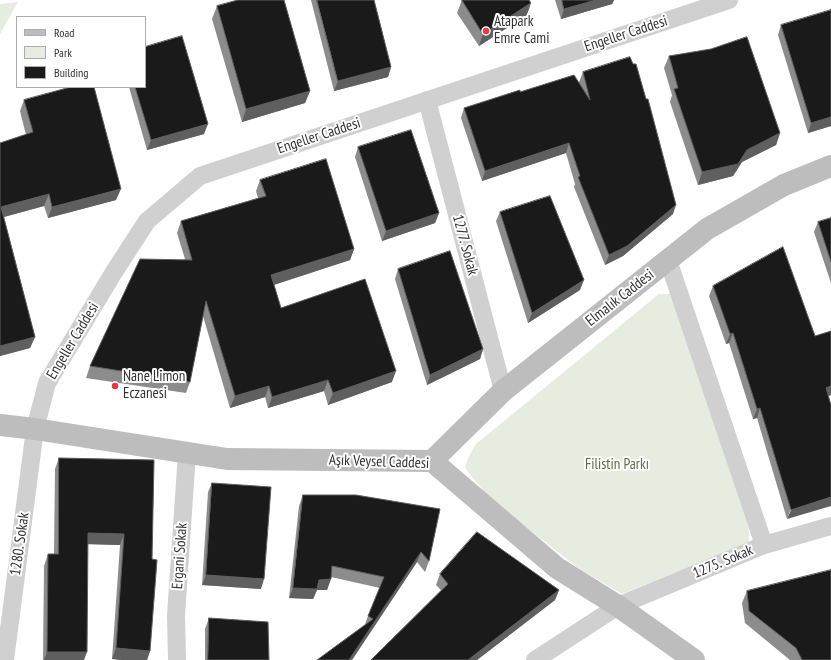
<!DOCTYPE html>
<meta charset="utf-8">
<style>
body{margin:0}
#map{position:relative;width:831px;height:660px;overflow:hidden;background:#fff;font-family:"PT Sans Narrow",sans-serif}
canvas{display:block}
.legend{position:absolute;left:16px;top:16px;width:130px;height:72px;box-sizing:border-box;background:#fff;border:1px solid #adadad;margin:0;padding:5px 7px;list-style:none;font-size:12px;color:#333}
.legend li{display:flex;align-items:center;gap:8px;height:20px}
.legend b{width:20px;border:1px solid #adadad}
</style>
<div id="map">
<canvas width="831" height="660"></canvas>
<ul class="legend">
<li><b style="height:5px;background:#bdbdbd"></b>Road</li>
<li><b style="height:11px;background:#e6ecdf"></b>Park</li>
<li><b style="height:11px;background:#1a1a1a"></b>Building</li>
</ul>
</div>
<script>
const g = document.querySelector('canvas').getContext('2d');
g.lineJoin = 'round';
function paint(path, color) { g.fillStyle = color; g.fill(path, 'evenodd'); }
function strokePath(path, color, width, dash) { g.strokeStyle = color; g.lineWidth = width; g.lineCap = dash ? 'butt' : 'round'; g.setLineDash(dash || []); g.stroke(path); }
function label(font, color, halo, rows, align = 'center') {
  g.font = font + ' "PT Sans Narrow",sans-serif'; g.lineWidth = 4; g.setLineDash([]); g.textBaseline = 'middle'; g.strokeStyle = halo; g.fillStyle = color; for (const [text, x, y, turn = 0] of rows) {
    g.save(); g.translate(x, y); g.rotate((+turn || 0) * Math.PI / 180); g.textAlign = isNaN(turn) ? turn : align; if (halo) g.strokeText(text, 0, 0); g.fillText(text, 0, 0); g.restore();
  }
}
const green = new Path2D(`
 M 18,2 L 0,34 L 0,4 Z
 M 659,294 L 671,294 L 749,529 L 749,542 L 622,594 L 581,570 L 491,500 L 465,468 L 468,458 L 476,444 Z`);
const street = new Path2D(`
 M 427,100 L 503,391
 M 668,260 L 764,545
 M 5,660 L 35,429 L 47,383 L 114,272 L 147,221 L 200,176 L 729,0
 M 177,660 L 176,615 L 187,453
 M 535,660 L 618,606 L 764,545 L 831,526`);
const secondary = new Path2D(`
 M 0,425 L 35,429 L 227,459 L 432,461 L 557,568 L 618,606 L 694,660
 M 432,461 L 503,391 L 707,229 L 784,185 L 831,166`);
const wall = new Path2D(`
 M 311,0 L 374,0 L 391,67 L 388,77 L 334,91 Z
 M 462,0 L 527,15 L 479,46 L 457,13 Z
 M 555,0 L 614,0 L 612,4 L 561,19 Z
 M 217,6 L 310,91 L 305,103 L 242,122 L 212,19 Z
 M 781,25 L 831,126 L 808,133 L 778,35 Z
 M 669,56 L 780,133 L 776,145 L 742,162 L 733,176 L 698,185 L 670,102 L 672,95 L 664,68 Z
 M 583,72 L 673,214 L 623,256 L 605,265 L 574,187 L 575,184 L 566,153 L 482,181 L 461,118 L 464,108 L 520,92 L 579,82 Z
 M 129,87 L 145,87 L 204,134 L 147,150 Z
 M 24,100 L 116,200 L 48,218 L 44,206 L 4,217 L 35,337 L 30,348 L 0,356 L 0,143 L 26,135 L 20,111 Z
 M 358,147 L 439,213 L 435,223 L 382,241 L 355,157 Z
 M 260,180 L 354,249 L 350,260 L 274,285 L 281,308 L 392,382 L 328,405 L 324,391 L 268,408 L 265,397 L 230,408 L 203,316 L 190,382 L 186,393 L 86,378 L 90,366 L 185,259 L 177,233 L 181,221 L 258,198 L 256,191 Z
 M 500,212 L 580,290 L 528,323 L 496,221 Z
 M 831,218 L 831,283 L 814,232 L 818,222 Z
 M 398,269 L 483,349 L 480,359 L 427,385 L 395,279 Z
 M 713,286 L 831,395 L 828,396 L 831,405 L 787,519 L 757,418 L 753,419 L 729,343 L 726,344 L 709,296 Z
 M 59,458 L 154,460 L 150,651 L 147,660 L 122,660 L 112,659 L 120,545 L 87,544 L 84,660 L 43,660 L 44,566 L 48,554 L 54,554 L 55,469 Z
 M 212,483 L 261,589 L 202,585 L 208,492 Z
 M 303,495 L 440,509 L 429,561 L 425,572 L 417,562 L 352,660 L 368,616 L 380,588 L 331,577 L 327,590 L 317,590 L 313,599 L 289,598 L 299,506 Z
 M 440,574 L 559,590 L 555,600 L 477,660 L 371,660 L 441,590 L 436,585 Z
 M 747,591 L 831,660 L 790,660 L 745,623 L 742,603 Z
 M 209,618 L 269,660 L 205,660 L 205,629 Z`);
const shadedWall = new Path2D(`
 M 596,0 L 614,0 L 612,4 L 561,19 L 564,9 Z
 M 531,3 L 527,15 L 479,46 L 483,34 Z
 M 391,67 L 388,77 L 334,91 L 338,81 Z
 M 310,91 L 305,103 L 242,122 L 246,109 Z
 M 831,117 L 831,126 L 808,133 L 811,123 Z
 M 208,124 L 204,134 L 147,150 L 151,140 Z
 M 780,133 L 776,145 L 742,162 L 733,176 L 698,185 L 702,172 Z
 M 569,143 L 566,153 L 482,181 L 485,171 Z
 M 121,189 L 116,200 L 48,218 L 52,207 Z
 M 49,194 L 44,206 L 0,218 L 1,207 Z
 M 676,205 L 673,214 L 623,256 L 605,265 L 609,255 Z
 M 439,213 L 435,223 L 382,241 L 386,231 Z
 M 354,249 L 350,260 L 267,287 L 271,275 Z
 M 584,280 L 580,290 L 528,323 L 532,313 Z
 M 733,333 L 729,343 L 726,344 L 730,334 Z
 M 35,337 L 30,348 L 0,356 L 0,346 Z
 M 483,349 L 480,359 L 427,385 L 430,375 Z
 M 396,371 L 392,382 L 328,405 L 333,393 Z
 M 328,380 L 324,391 L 268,408 L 272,397 Z
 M 269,386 L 265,397 L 230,408 L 235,396 Z
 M 831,386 L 831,395 L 822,398 L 826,388 Z
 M 760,408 L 757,418 L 753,419 L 757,409 Z
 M 831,497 L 831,506 L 787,519 L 791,510 Z
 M 88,533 L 124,534 L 120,545 L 83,544 Z
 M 421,552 L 417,562 L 352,660 L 349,660 Z
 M 206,575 L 264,579 L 261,589 L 202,585 Z
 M 331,579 L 327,590 L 317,590 L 313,599 L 289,598 L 293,588 L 319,580 Z
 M 559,590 L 555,600 L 477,660 L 468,660 Z
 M 116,648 L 150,651 L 147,660 L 122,660 L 112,659 Z
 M 47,652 L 87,652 L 84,660 L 44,660 Z`);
const building = new Path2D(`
 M 238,0 L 284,0 L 310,91 L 246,109 L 217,6 Z
 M 317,0 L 374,0 L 391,67 L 338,81 Z
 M 462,0 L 529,0 L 531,3 L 483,34 Z
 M 562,0 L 596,0 L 564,9 Z
 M 831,10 L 831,117 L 811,123 L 781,25 Z
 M 182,36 L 208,124 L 151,140 L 135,87 L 145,87 L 145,47 Z
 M 747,37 L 780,133 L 747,150 L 738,164 L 702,172 L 674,89 L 678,88 L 669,56 L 711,49 Z
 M 630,57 L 633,64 L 636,64 L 646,99 L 648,99 L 676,205 L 627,246 L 609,255 L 578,177 L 580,176 L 569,143 L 485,171 L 464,108 L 520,90 L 520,92 L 574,75 L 590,100 L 583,72 Z
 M 71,87 L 94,87 L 121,189 L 52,207 L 49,194 L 1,207 L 35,337 L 0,346 L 0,143 L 33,132 L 24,100 Z
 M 411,130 L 439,213 L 386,231 L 358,147 Z
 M 326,159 L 354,249 L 271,275 L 281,308 L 365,279 L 396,371 L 333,393 L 328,380 L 272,397 L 269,386 L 235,396 L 206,301 L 190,382 L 90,366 L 140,259 L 192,260 L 181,221 L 266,196 L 260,180 Z
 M 550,196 L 584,280 L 532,313 L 500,212 Z
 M 831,218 L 831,262 L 818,222 Z
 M 783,247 L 815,336 L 831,331 L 831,386 L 826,388 L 831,405 L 831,497 L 791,510 L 760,408 L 757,409 L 733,333 L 730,334 L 713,286 Z
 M 450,251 L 483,349 L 430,375 L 398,269 Z
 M 59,458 L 154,460 L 152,559 L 157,560 L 150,651 L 116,648 L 124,534 L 88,533 L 87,652 L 47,652 L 48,554 L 58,554 Z
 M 212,483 L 271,487 L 264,579 L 206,575 Z
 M 303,495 L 356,495 L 440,509 L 429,561 L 421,552 L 349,660 L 317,660 L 373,619 L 368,616 L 384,577 L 332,566 L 331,579 L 319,580 L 317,589 L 293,588 Z
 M 477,532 L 559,590 L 468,660 L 371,660 L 448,584 L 440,574 Z
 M 831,570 L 831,660 L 802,660 L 796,648 L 749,611 L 747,591 Z
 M 209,618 L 268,622 L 269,660 L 208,660 Z`);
const markers = [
 [486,31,4,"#e63946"],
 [115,386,4,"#e63946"]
];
const poiNames = [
 ["Atapark",494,22],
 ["Emre Cami",494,39],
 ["Nane Limon",123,377],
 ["Eczanesi",123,394]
];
const streetNames = [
 ["Engeller Caddesi",626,34,-18],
 ["Engeller Caddesi",319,136,-18],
 ["1277. Sokak",465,245,75],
 ["Elmalık Caddesi",620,298,-38],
 ["Engeller Caddesi",73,341,-59],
 ["Aşık Veysel Caddesi",379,462,2],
 ["1280. Sokak",20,544,-82],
 ["Ergani Sokak",180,556,-86],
 ["1275. Sokak",723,562,-23]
];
const parkNames = [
 ["Filistin Parkı",617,465]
];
paint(green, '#e6ecdf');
strokePath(street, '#d0d0d0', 18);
strokePath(secondary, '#bdbdbd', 22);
paint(wall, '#8c8c8c');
paint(shadedWall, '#5f5f5f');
paint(building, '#1a1a1a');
strokePath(building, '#5f5f5f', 1);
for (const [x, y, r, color] of markers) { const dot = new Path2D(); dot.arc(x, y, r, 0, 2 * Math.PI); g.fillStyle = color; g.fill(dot); strokePath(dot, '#fff', 1.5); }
label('15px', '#333', '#fff', poiNames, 'left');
label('15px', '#333', '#fff', streetNames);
label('15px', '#56703f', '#fff', parkNames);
</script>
